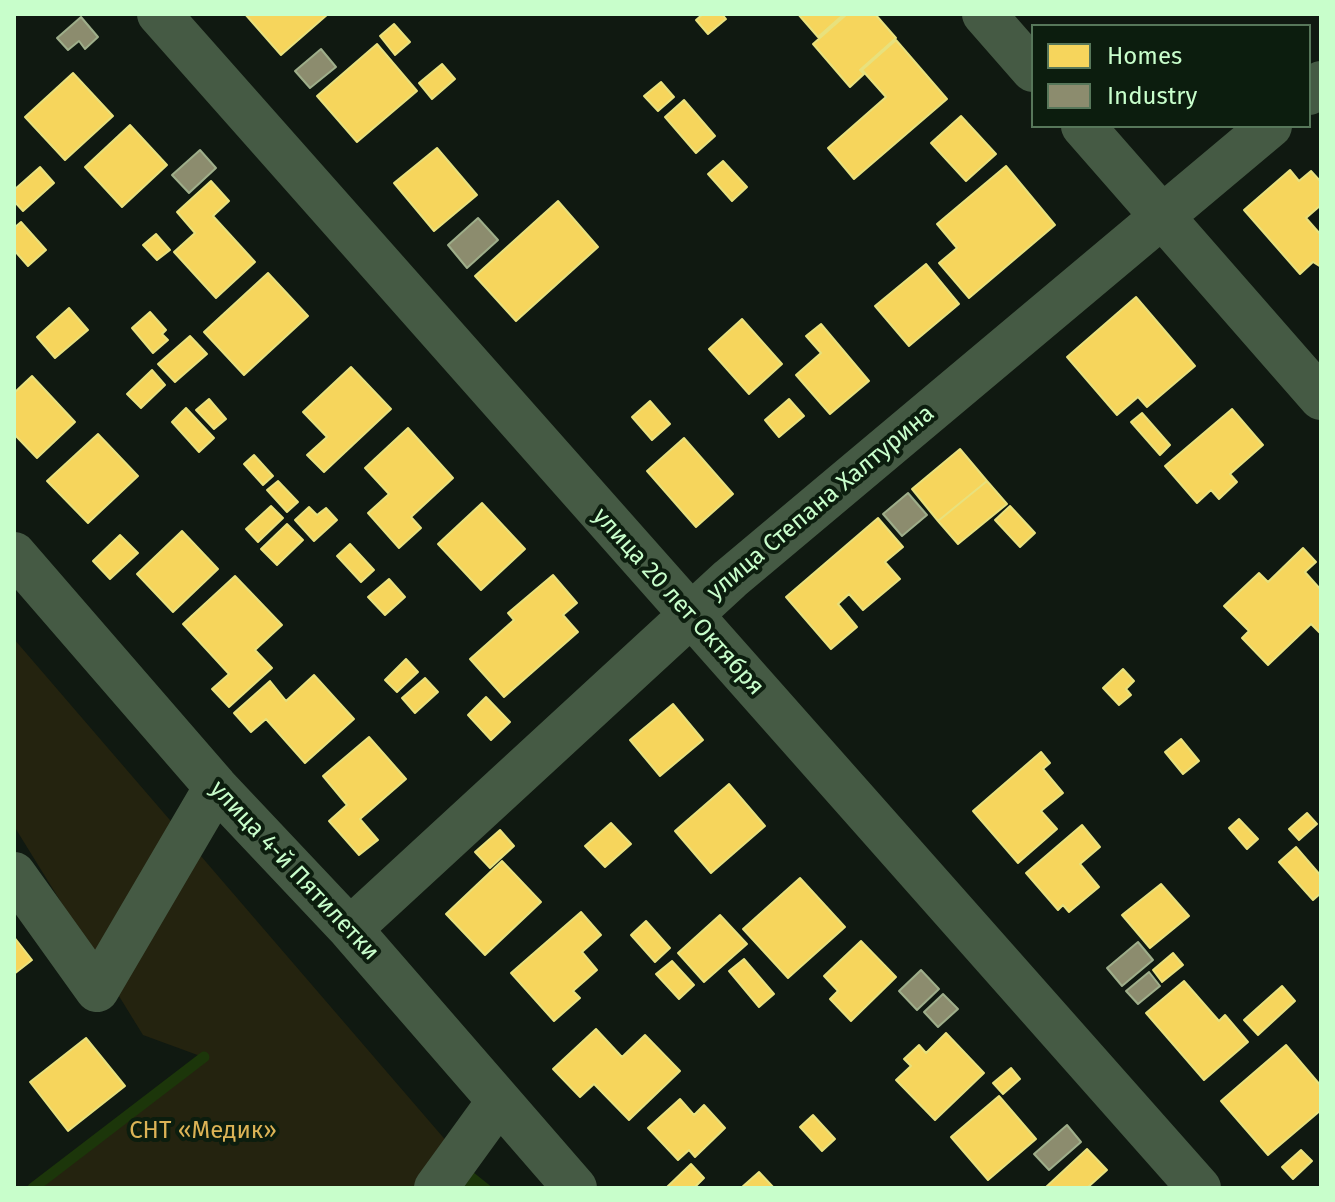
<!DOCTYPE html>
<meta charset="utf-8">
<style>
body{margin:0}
#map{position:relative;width:1335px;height:1202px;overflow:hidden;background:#101911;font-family:"Fira Sans",sans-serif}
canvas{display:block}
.frame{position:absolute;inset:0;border:16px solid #c8fecb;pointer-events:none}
.legend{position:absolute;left:1031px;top:24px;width:280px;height:104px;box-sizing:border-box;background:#0c1d0e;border:2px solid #57775a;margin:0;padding:10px 14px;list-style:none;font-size:24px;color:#c8fecb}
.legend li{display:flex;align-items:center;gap:16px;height:40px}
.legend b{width:40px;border:2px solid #57775a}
</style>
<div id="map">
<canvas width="1335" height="1202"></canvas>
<div class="frame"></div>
<ul class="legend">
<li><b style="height:22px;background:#f6d55c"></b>Homes</li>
<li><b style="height:22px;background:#8c8c6e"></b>Industry</li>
</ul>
</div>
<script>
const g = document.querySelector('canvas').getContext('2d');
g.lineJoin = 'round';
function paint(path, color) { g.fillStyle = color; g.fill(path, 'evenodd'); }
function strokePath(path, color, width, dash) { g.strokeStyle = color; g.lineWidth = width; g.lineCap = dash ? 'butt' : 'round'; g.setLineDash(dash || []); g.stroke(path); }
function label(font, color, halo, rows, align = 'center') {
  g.font = font + ' "Fira Sans",sans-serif'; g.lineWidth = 8; g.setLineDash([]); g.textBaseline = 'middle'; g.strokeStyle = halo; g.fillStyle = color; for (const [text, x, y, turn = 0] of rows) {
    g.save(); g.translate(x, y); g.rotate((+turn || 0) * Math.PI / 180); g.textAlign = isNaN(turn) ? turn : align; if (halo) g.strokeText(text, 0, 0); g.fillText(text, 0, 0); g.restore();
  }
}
const green = new Path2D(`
 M 14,639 L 473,1172 L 448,1188 L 33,1188 L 203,1057 L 143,1035 L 14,826 Z`);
const water = new Path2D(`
 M 473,1172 L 493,1188 L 448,1188 Z`);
const homes = new Path2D(`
 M 245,14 L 328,14 L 281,55 Z
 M 703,14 L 722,14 L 726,19 L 708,34 L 696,20 Z
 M 798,14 L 844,14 L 818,37 Z
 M 847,14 L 875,14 L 896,38 L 860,70 L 864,74 L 850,87 L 813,44 Z
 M 394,24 L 410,42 L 395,55 L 380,36 Z
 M 896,40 L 947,99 L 854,179 L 828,148 L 886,97 L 862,70 Z
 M 377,44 L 417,91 L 357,142 L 317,96 Z
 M 442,64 L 455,79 L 432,99 L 419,83 Z
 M 73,73 L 113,116 L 65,160 L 25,117 Z
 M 661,82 L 674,97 L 658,111 L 644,96 Z
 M 684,100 L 715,136 L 696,153 L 665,117 Z
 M 961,116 L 996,154 L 966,181 L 931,143 Z
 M 130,125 L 167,165 L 122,207 L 85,167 Z
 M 437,148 L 477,195 L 434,231 L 394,183 Z
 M 723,161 L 747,187 L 732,201 L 708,174 Z
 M 1006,166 L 1055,225 L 969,298 L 939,263 L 957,248 L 937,224 Z
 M 40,167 L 54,183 L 23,211 L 14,201 L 14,190 Z
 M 1290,170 L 1299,181 L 1311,171 L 1321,182 L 1321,205 L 1306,218 L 1321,235 L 1321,267 L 1313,262 L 1300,274 L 1244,210 Z
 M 211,181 L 229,201 L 213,216 L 255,262 L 216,298 L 174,252 L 195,233 L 177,212 Z
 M 558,201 L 598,247 L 516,321 L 475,276 Z
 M 21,222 L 46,250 L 28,266 L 14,250 L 14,228 Z
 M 156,234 L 170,250 L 157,260 L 143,245 Z
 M 926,264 L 959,304 L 909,346 L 875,306 Z
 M 268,273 L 308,316 L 244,375 L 204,332 Z
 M 1136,297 L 1195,366 L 1147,407 L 1138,397 L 1117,415 L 1067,357 Z
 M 69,308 L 88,330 L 55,358 L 37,337 Z
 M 150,312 L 166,330 L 162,334 L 168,340 L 153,353 L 132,328 Z
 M 742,319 L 782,364 L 749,394 L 709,349 Z
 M 821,324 L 869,381 L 830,414 L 796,375 L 821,353 L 806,336 Z
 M 190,336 L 207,354 L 175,382 L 158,364 Z
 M 351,367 L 391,409 L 324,472 L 307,455 L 327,437 L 303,412 Z
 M 152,370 L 165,385 L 141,408 L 127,394 Z
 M 32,376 L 75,422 L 37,458 L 14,434 L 14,393 Z
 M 209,399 L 226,419 L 214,429 L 196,410 Z
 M 789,399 L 804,416 L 779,437 L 765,420 Z
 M 650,401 L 670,424 L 652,440 L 632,417 Z
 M 186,408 L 214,438 L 199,452 L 172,422 Z
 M 1232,409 L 1263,445 L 1230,474 L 1237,482 L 1219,499 L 1211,490 L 1197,503 L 1165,466 Z
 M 1142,413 L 1170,445 L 1160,455 L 1131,422 Z
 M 408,428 L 453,478 L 411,517 L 421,528 L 399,548 L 368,513 L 389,494 L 365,468 Z
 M 98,434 L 138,476 L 88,523 L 47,481 Z
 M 684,438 L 733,494 L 696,527 L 647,471 Z
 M 960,449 L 987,481 L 938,521 L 912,489 Z
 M 254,455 L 273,476 L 263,485 L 244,464 Z
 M 278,481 L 298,502 L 287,512 L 267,490 Z
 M 987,481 L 1007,504 L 958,544 L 938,521 Z
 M 482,503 L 525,549 L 481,590 L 438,544 Z
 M 271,506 L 283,518 L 258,542 L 246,529 Z
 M 1010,506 L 1035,533 L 1020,547 L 995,520 Z
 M 309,507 L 317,515 L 326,508 L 337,520 L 314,541 L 295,520 Z
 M 878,518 L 903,547 L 885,562 L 900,579 L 863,610 L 849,594 L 838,604 L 857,627 L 831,649 L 786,597 Z
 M 287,524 L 303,540 L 277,565 L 261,549 Z
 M 182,531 L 218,569 L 173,612 L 137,574 Z
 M 120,535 L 138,553 L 110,579 L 93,561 Z
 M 350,544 L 374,570 L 361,582 L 337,556 Z
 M 1303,548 L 1316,562 L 1305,572 L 1321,590 L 1321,634 L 1311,624 L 1268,665 L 1242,638 L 1249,631 L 1224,606 L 1259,573 L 1268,582 Z
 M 553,575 L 577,603 L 563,615 L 578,632 L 504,697 L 470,659 L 514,620 L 508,613 Z
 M 235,576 L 282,625 L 255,650 L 272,668 L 229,707 L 212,689 L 229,674 L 183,624 Z
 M 389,579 L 405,597 L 385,615 L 368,597 Z
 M 406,659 L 418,672 L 397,692 L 385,680 Z
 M 1123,669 L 1134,681 L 1126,689 L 1131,695 L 1119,705 L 1103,688 Z
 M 314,675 L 354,719 L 305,763 L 266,719 L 251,732 L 234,713 L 270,681 L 286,701 Z
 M 425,678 L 438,692 L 415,713 L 402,698 Z
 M 486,697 L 510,722 L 491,740 L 468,715 Z
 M 673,704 L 703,740 L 660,776 L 630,740 Z
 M 369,737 L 406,779 L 360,819 L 378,840 L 359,855 L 329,821 L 347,805 L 323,776 Z
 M 1181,739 L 1199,761 L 1183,774 L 1165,752 Z
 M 1041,752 L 1050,763 L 1043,769 L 1063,793 L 1041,811 L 1057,829 L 1018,863 L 973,811 Z
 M 729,784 L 765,826 L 711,873 L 675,831 Z
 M 1307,813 L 1317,824 L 1299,840 L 1289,829 Z
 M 1239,819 L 1258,839 L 1247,849 L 1229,828 Z
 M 611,823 L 631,844 L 605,867 L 585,846 Z
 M 1082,825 L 1100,847 L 1080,864 L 1099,887 L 1069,912 L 1063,905 L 1058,910 L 1026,873 Z
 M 500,830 L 514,846 L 490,868 L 475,852 Z
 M 1296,847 L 1321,876 L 1321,893 L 1313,900 L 1279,862 Z
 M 502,861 L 541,902 L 485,955 L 446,914 Z
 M 800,878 L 845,927 L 788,978 L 743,929 Z
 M 1161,884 L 1189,916 L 1150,948 L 1122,915 Z
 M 581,912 L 601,935 L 582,952 L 597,970 L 573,991 L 580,998 L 554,1021 L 511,973 Z
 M 720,915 L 747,944 L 704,982 L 678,953 Z
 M 646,921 L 670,948 L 655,962 L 631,935 Z
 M 14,937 L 32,960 L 14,974 Z
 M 861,941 L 896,977 L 851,1021 L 830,999 L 838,991 L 824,976 Z
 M 1173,953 L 1183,965 L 1162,982 L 1153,970 Z
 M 744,959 L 774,994 L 759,1007 L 729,971 Z
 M 672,961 L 694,985 L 679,999 L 656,974 Z
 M 1184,981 L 1219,1021 L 1225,1015 L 1248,1042 L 1204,1080 L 1146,1013 Z
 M 1282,986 L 1295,1001 L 1258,1035 L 1244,1020 Z
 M 596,1029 L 622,1057 L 645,1035 L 680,1071 L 629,1120 L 594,1084 L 580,1097 L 553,1069 Z
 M 946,1033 L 984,1073 L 935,1120 L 896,1080 L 911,1066 L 904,1059 L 919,1045 L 926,1053 Z
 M 86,1038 L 125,1086 L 68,1131 L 30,1082 Z
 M 1286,1045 L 1321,1086 L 1321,1110 L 1268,1155 L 1221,1101 Z
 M 1011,1068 L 1020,1079 L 1003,1094 L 993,1083 Z
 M 999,1096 L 1036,1139 L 988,1180 L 951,1137 Z
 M 680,1099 L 694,1115 L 704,1105 L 725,1128 L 695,1157 L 689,1150 L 678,1160 L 648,1128 Z
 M 813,1115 L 835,1139 L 822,1151 L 800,1127 Z
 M 1087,1149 L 1107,1170 L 1087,1188 L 1045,1188 Z
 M 1301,1150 L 1312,1161 L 1293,1179 L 1282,1167 Z
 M 691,1164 L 704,1178 L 694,1188 L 666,1188 Z
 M 759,1172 L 774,1188 L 741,1188 Z`);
const industry = new Path2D(`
 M 81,17 L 98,37 L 85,49 L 79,41 L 68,50 L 57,38 Z
 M 321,49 L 336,67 L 310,88 L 295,71 Z
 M 200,150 L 216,168 L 189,193 L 172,175 Z
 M 478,218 L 498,240 L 467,268 L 448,245 Z
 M 908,493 L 927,515 L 902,536 L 883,514 Z
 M 1138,942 L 1153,960 L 1122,986 L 1107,968 Z
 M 921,970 L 939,989 L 917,1010 L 899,991 Z
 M 1149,972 L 1160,986 L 1138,1004 L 1126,991 Z
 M 943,994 L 958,1009 L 938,1027 L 924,1012 Z
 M 1067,1125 L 1081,1142 L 1049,1170 L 1034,1154 Z`);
const stream = new Path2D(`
 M 33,1188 L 204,1057`);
const minor = new Path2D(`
 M 159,14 L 1199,1188
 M 984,14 L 1033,70
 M 1309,93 L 1321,83
 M 1083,126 L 1321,398
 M 14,554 L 216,787 L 350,929 L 575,1188
 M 14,874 L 97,990 L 216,787
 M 350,929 L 730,579 L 1270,126
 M 436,1188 L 499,1101`);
const streetNames = [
 ["улица Степана Халтурина",821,503,-40],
 ["улица 20 лет Октября",678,602,48],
 ["улица 4-й Пятилетки",294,871,47]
];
const parkNames = [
 ["СНТ «Медик»",203,1131]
];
paint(green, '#24230f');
paint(water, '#1c360a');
paint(homes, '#f6d55c');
strokePath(homes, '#e8e17d', 2);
paint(industry, '#8c8c6e');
strokePath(industry, '#9eae8a', 2);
strokePath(stream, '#1c360a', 11);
strokePath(minor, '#455a44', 44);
label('24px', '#c8fecb', '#0c1d0e', streetNames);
label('24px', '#dcb356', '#0c1d0e', parkNames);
</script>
